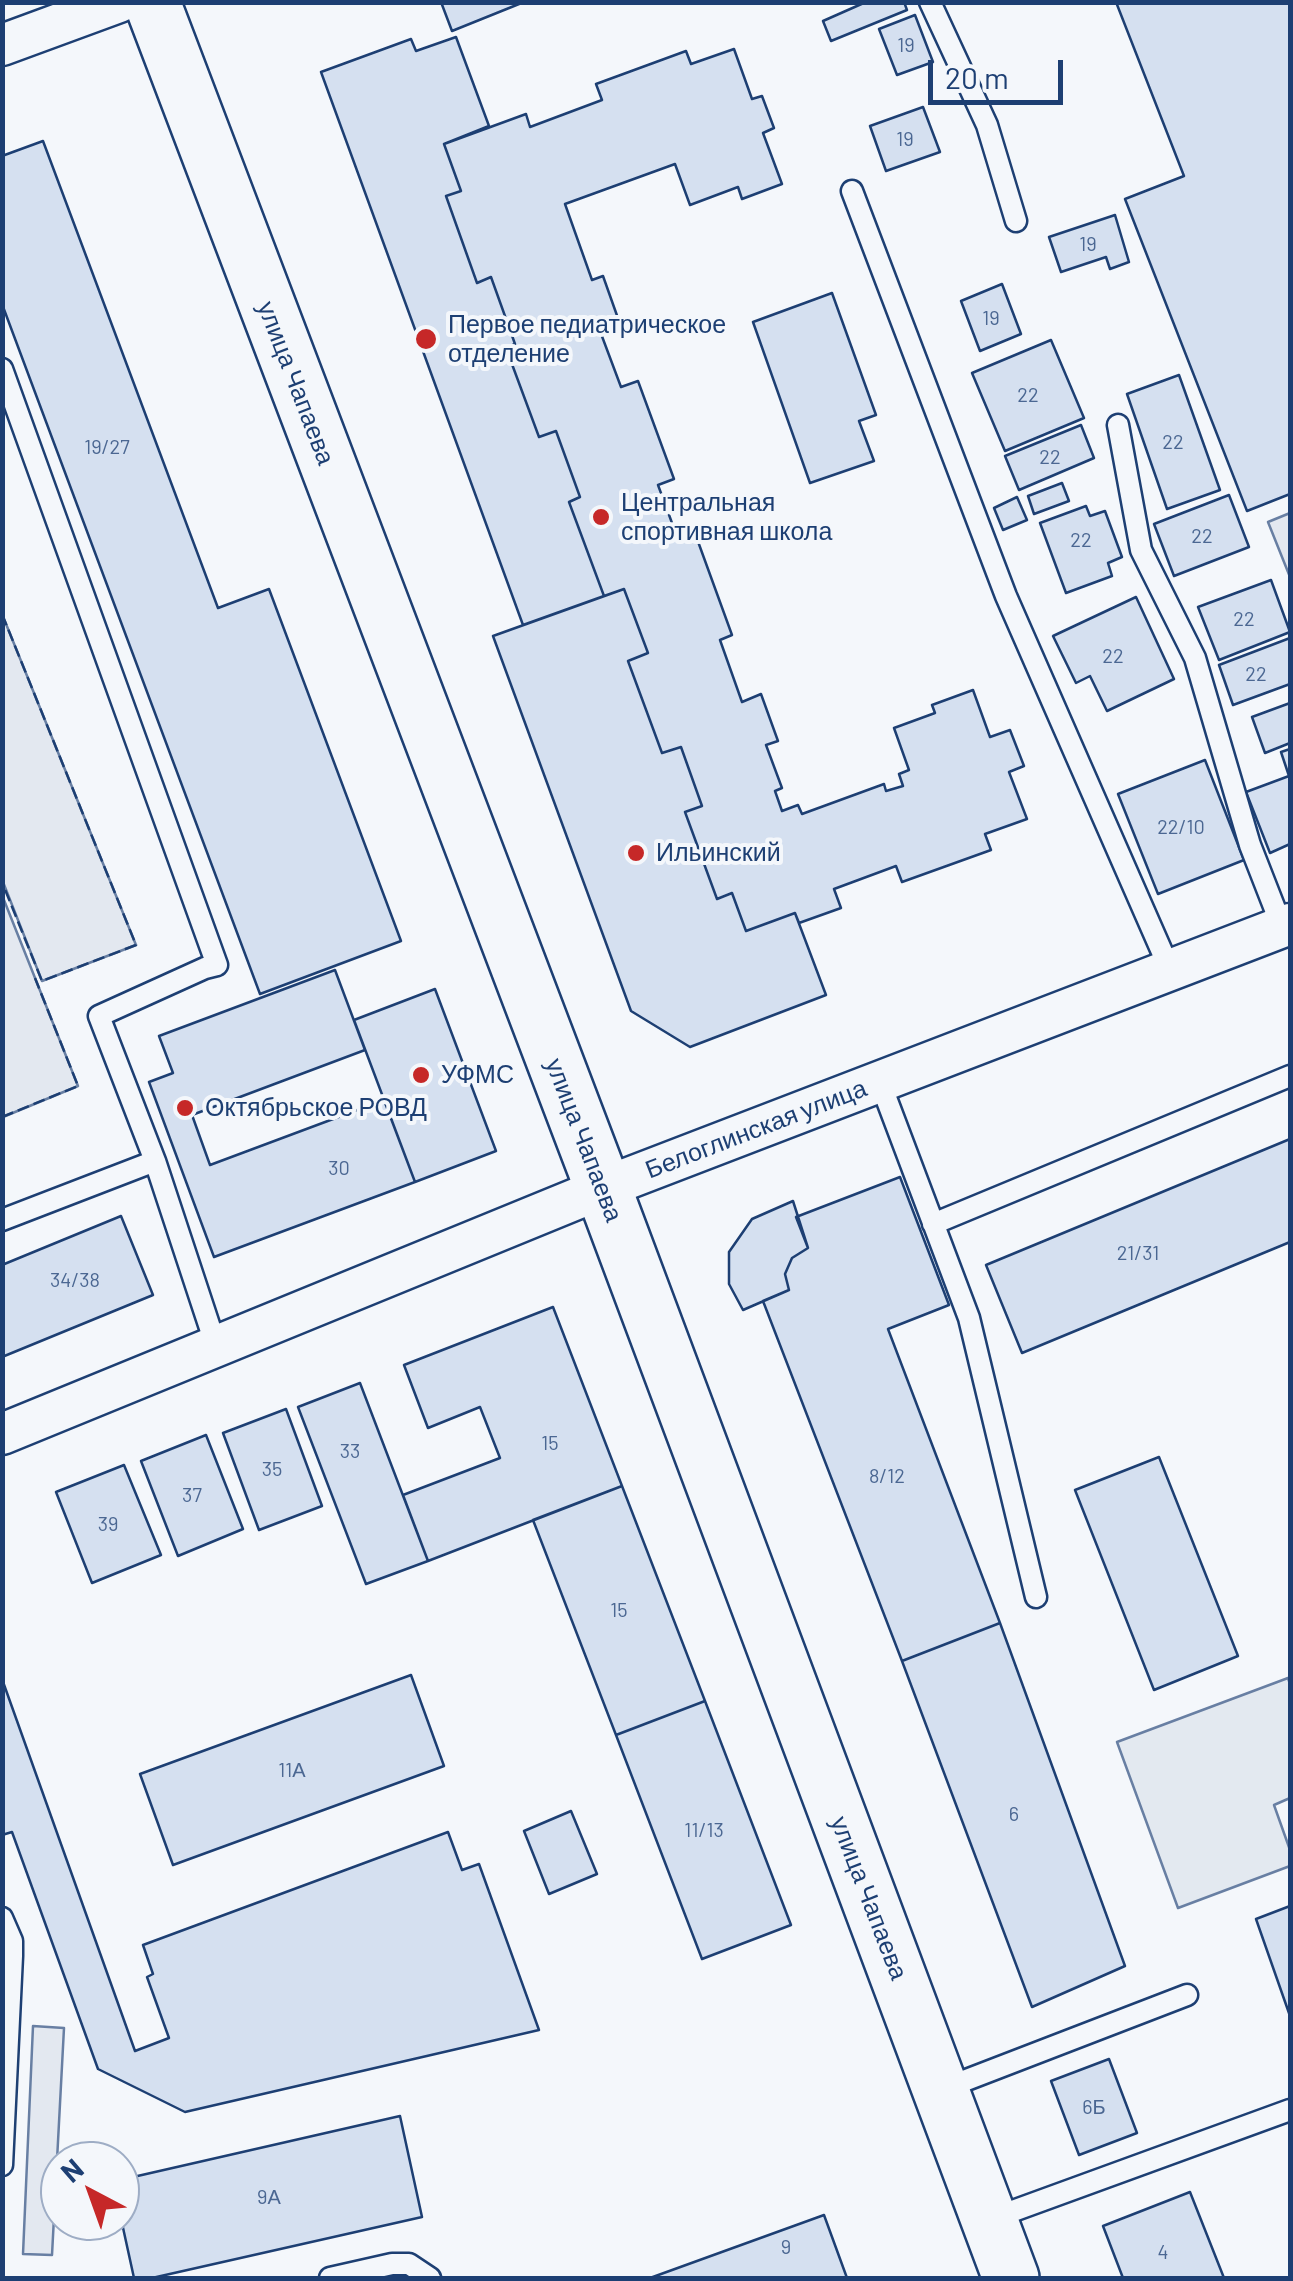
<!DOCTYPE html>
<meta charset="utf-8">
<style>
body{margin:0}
#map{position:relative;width:1293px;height:2281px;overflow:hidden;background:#f4f7fb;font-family:Barlow,sans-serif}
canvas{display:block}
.frame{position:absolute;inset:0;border:5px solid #1d3f73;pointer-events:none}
.north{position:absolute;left:40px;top:2141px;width:100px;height:100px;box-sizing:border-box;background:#f4f7fb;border:2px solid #9eadc5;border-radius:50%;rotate:319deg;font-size:28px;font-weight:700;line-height:40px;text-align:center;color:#1d3f73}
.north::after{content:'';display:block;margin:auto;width:35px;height:45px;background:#c62828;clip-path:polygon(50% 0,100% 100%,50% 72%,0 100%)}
.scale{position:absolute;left:928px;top:60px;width:135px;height:45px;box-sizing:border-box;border:5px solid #1d3f73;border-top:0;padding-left:12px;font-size:30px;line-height:35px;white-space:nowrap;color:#1d3f73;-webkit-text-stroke:8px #f4f7fb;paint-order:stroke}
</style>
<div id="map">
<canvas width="1293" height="2281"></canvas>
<div class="frame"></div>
<div class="north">N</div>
<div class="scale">20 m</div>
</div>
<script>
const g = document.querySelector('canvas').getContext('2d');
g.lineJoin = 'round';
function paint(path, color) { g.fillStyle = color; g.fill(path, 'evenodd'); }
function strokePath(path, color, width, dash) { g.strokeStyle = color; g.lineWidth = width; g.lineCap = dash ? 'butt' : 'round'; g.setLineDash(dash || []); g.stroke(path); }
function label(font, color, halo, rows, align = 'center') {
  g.font = font + ' Barlow,sans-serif'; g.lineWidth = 8; g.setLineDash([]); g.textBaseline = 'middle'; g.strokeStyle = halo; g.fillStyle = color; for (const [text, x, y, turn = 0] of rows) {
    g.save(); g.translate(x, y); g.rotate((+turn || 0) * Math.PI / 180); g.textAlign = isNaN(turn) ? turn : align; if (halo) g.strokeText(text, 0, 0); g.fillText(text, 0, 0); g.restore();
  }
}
const green = new Path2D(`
 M 1288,1678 L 1290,1684 L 1290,1798 L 1274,1805 L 1290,1850 L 1290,1866 L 1178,1908 L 1117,1742 Z`);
const parking = new Path2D(`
 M 1290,513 L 1290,577 L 1268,522 Z
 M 2,614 L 136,945 L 42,981 L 3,882 Z
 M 2,895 L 78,1086 L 3,1117 L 2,1117 Z
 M 33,2026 L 64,2028 L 52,2255 L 23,2254 Z`);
const building = new Path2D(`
 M 441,2 L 524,2 L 452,31 Z
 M 866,2 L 904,2 L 907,10 L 831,41 L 823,21 Z
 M 1116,2 L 1290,2 L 1290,494 L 1247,511 L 1125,199 L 1184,176 Z
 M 915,15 L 933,62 L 897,75 L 879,29 Z
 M 456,37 L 489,126 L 444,144 L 461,191 L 446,196 L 477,283 L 491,277 L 515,344 L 506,348 L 539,437 L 556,431 L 580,497 L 569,502 L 604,596 L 523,625 L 321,72 L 411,39 L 416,51 Z
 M 734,49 L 752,99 L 762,96 L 774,128 L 763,133 L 782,184 L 742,199 L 738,187 L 690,205 L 675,164 L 565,204 L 592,280 L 603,276 L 620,324 L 600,331 L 621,387 L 638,381 L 674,479 L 658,485 L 679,542 L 696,536 L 732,635 L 720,640 L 742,702 L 761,694 L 778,741 L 766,745 L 782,788 L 775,791 L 782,811 L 798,805 L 802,814 L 884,784 L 886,791 L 903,786 L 899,774 L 909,770 L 894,728 L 935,713 L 932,705 L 973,690 L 990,737 L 1010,730 L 1024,766 L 1009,772 L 1027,819 L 985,834 L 991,850 L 902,882 L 896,866 L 834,889 L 841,908 L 799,923 L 795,913 L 746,931 L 732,893 L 717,899 L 685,812 L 702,806 L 681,747 L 662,753 L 628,661 L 648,653 L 624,589 L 604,596 L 569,502 L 580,497 L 556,431 L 539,437 L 506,348 L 515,344 L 491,277 L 477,283 L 446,196 L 461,191 L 444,144 L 526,114 L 530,127 L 602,100 L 596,84 L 686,51 L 691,64 Z
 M 923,107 L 940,152 L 886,171 L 870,126 Z
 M 43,141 L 218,608 L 269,589 L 401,941 L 260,994 L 2,304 L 2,156 Z
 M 1115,215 L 1129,262 L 1110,269 L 1106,257 L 1061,272 L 1049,237 Z
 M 1002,284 L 1021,334 L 980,351 L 961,301 Z
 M 832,293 L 876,415 L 859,421 L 874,461 L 810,483 L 753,322 Z
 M 1051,340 L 1084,418 L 1005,451 L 972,373 Z
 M 1179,375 L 1220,490 L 1167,509 L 1127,394 Z
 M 1081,425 L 1094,458 L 1019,490 L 1005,456 Z
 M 1062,483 L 1069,501 L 1034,514 L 1028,496 Z
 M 1229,495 L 1249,547 L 1174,576 L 1154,524 Z
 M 1017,497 L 1027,520 L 1003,530 L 994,508 Z
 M 1086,506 L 1090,516 L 1105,511 L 1122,557 L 1108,563 L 1112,576 L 1066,593 L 1040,523 Z
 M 1271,580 L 1290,632 L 1219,660 L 1198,607 Z
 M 624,589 L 648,653 L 628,661 L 662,753 L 681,747 L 702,806 L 685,812 L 717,899 L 732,893 L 746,931 L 795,913 L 826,995 L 690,1047 L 631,1011 L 493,636 Z
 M 1136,597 L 1174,679 L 1107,711 L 1090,676 L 1076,683 L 1053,636 Z
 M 1290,638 L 1290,684 L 1233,705 L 1219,665 Z
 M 1290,703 L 1290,743 L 1265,753 L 1252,717 Z
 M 1290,749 L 1290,844 L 1270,853 L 1246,792 L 1289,776 L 1281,752 Z
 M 1205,760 L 1244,860 L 1158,894 L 1118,794 Z
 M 335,970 L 365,1050 L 192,1115 L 210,1165 L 384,1100 L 415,1182 L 214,1257 L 149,1082 L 173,1073 L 159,1036 Z
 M 435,989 L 496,1151 L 415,1182 L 354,1020 Z
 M 1290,1139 L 1290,1242 L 1022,1353 L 986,1265 Z
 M 900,1177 L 949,1305 L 888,1329 L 1000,1623 L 902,1661 L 763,1301 L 789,1290 L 785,1274 L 792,1258 L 808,1248 L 796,1217 Z
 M 793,1201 L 808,1248 L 792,1258 L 785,1274 L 789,1290 L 743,1310 L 729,1284 L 729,1252 L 752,1219 Z
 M 121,1216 L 153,1295 L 2,1357 L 2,1265 Z
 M 553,1307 L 622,1486 L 428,1561 L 403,1495 L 500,1458 L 480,1407 L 428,1428 L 404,1365 Z
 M 360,1383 L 428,1561 L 366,1584 L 298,1407 Z
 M 286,1409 L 322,1506 L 259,1530 L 223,1433 Z
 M 206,1435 L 243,1529 L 178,1556 L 141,1461 Z
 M 1159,1457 L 1238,1656 L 1154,1690 L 1075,1490 Z
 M 124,1465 L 161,1555 L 92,1583 L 56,1492 Z
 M 622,1486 L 705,1701 L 616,1735 L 533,1520 Z
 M 1000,1623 L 1125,1966 L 1032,2007 L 902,1661 Z
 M 411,1675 L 444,1766 L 173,1865 L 140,1774 Z
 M 2,1679 L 135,2051 L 169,2038 L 147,1977 L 153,1974 L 143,1945 L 448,1832 L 462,1870 L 479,1864 L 539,2030 L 185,2112 L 98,2069 L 12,1832 L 2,1835 Z
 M 705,1701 L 791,1925 L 702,1959 L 616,1735 Z
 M 571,1811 L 597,1874 L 549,1894 L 524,1831 Z
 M 1290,1906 L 1290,2016 L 1256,1919 Z
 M 1109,2059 L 1137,2133 L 1079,2155 L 1051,2081 Z
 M 400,2116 L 422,2217 L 152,2278 L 134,2278 L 120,2214 L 120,2180 Z
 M 1190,2192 L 1224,2278 L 1123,2278 L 1103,2226 Z
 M 824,2215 L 847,2278 L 650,2278 Z`);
const lane = new Path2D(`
 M 930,2 L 987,125 L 1016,221
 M 852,191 L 1006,596 L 1170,970
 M 2,369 L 217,965 L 205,968 L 99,1016 L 155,1161 L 216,1346
 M 1118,425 L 1141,550 L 1195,658 L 1250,845 L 1282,927
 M 880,1082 L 969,1318 L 1036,1597
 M 2,1220 L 155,1161
 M 933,1224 L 1290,1076
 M 2,1918 L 12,1941 L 12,1956 L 2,2165
 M 943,2089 L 1187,1995
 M 991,2219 L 1290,2110
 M 330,2278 L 392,2264 L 409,2264 L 430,2278`);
const street = new Path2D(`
 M 2,45 L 119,2
 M 2,1434 L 603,1188 L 1290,924`);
const secondary = new Path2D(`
 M 152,2 L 603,1188 L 1011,2278`);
const fence = new Path2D(`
 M 2,614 L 136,945 L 42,981 L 2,882
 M 2,1117 L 78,1086 L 35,978`);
const markers = [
 [426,339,12,"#c62828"],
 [601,517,10,"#c62828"],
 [636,853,10,"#c62828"],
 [421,1075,10,"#c62828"],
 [185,1108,10,"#c62828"]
];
const numberNames = [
 ["19",906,45],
 ["19",905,139],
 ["19",1088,244],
 ["19",991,318],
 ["22",1028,395],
 ["22",1173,442],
 ["19/27",107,447],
 ["22",1050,457],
 ["22",1202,536],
 ["22",1081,540],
 ["22",1244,619],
 ["22",1113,656],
 ["22",1256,674],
 ["22/10",1181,827],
 ["30",339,1168],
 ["21/31",1138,1253],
 ["34/38",75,1280],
 ["15",550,1443],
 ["33",350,1451],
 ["35",272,1469],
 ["8/12",887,1476],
 ["37",192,1495],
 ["39",108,1524],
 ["15",619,1610],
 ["11А",292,1770],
 ["6",1014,1814],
 ["11/13",704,1830],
 ["6Б",1094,2107],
 ["9А",269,2197],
 ["9",786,2247],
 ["4",1163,2252]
];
const poiNames = [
 ["Первое педиатрическое",448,325],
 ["отделение",448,354],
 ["Центральная",621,503],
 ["спортивная школа",621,532],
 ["Ильинский",656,853],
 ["УФМС",441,1075],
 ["Октябрьское РОВД",205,1108]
];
const streetNames = [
 ["улица Чапаева",296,383,69],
 ["Белоглинская улица",756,1129,-21],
 ["улица Чапаева",584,1140,69],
 ["улица Чапаева",869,1898,69]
];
paint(green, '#e3e9f0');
strokePath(green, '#687fa3', 2.5);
paint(parking, '#e3e8f0');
strokePath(parking, '#687fa3', 2.5);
paint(building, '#d5e0f0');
strokePath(building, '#1d3f73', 2.5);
strokePath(lane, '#1d3f73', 25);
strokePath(street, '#1d3f73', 45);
strokePath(secondary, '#1d3f73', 60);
strokePath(lane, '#f4f7fb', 20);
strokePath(street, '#f4f7fb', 40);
strokePath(secondary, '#f4f7fb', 55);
strokePath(fence, '#1d3f73', 2.5, [12, 5]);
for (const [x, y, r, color] of markers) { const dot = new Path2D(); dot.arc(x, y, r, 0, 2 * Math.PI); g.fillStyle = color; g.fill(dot); strokePath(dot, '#f4f7fb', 4); }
label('20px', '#4b6792', null, numberNames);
label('25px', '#1d3f73', '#f4f7fb', poiNames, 'left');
label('25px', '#1d3f73', '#f4f7fb', streetNames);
</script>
